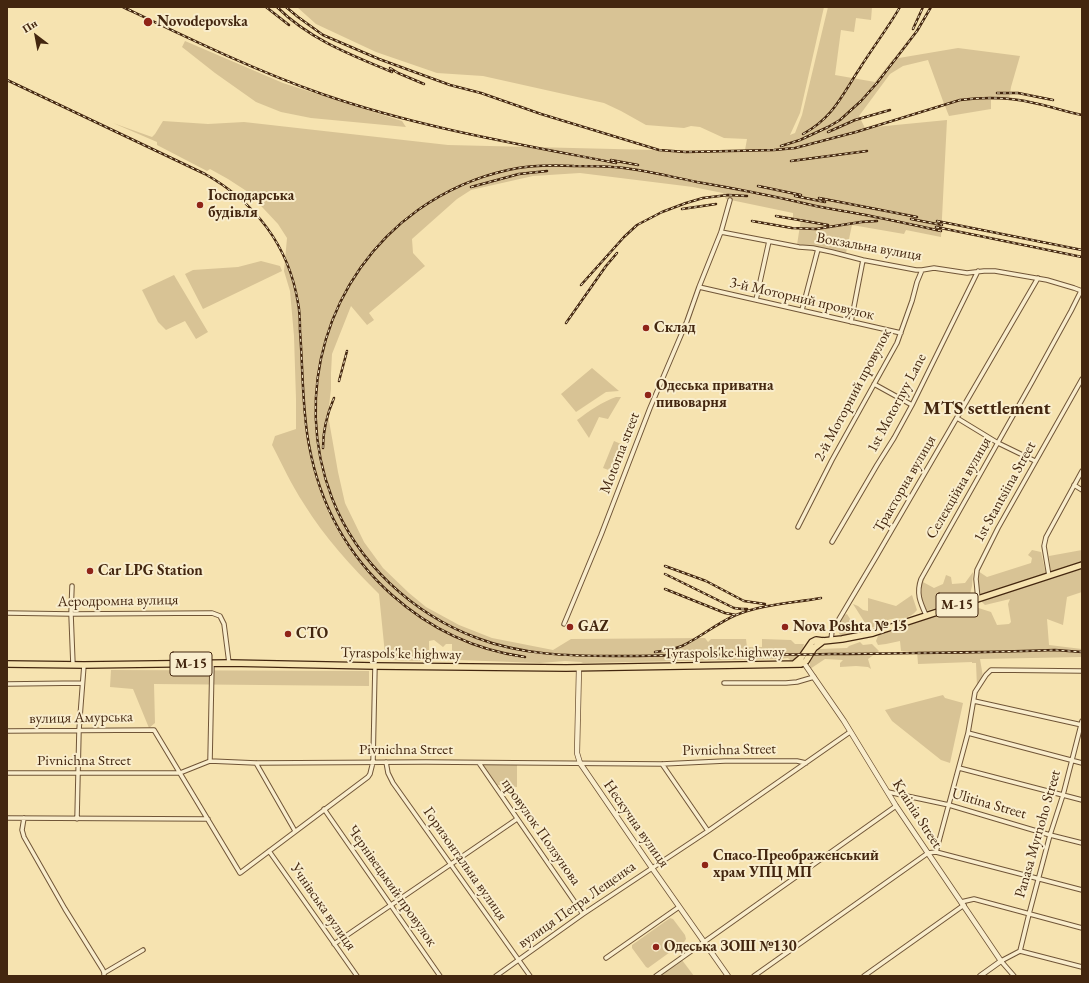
<!DOCTYPE html>
<meta charset="utf-8">
<style>
body{margin:0}
#map{position:relative;width:1089px;height:983px;overflow:hidden;background:#f6e3b0;font-family:"EB Garamond",serif}
canvas{display:block}
.frame{position:absolute;inset:0;border:8px solid #43260f;pointer-events:none}
.north{position:absolute;left:16px;top:16px;width:40px;height:40px;-webkit-text-stroke:3px #f9edcc;paint-order:stroke;rotate:328deg;font-size:11px;font-weight:700;line-height:16px;text-align:center;color:#43260f}
.north::after{content:'';display:block;margin:auto;width:14px;height:18px;background:#43260f;clip-path:polygon(50% 0,100% 100%,50% 72%,0 100%)}
</style>
<div id="map">
<canvas width="1089" height="983"></canvas>
<div class="frame"></div>
<div class="north">Пн</div>
</div>
<script>
const g = document.querySelector('canvas').getContext('2d');
g.lineJoin = 'round';
function paint(path, color) { g.fillStyle = color; g.fill(path, 'evenodd'); }
function strokePath(path, color, width, dash) { g.strokeStyle = color; g.lineWidth = width; g.lineCap = dash ? 'butt' : 'round'; g.setLineDash(dash || []); g.stroke(path); }
function label(font, color, halo, rows, align = 'center') {
  g.font = font + ' "EB Garamond",serif'; g.lineWidth = 4; g.setLineDash([]); g.textBaseline = 'middle'; g.strokeStyle = halo; g.fillStyle = color; for (const [text, x, y, turn = 0] of rows) {
    g.save(); g.translate(x, y); g.rotate((+turn || 0) * Math.PI / 180); g.textAlign = isNaN(turn) ? turn : align; if (halo) g.strokeText(text, 0, 0); g.fillText(text, 0, 0); g.restore();
  }
}
const green = new Path2D(`
 M 297,7 L 824,7 L 800,113 L 790,135 L 795,133 L 802,115 L 828,7 L 872,7 L 871,20 L 856,18 L 854,32 L 841,30 L 835,75 L 875,82 L 893,59 L 958,48 L 1020,56 L 1011,87 L 1009,100 L 991,100 L 991,109 L 949,116 L 943,101 L 928,60 L 903,66 L 890,74 L 859,116 L 865,128 L 947,120 L 941,237 L 906,230 L 904,234 L 852,225 L 846,253 L 797,245 L 801,219 L 793,218 L 793,213 L 726,199 L 723,193 L 693,187 L 580,173 L 533,176 L 471,190 L 457,199 L 412,239 L 413,253 L 425,266 L 369,313 L 374,320 L 367,325 L 351,306 L 332,354 L 331,373 L 331,389 L 328,415 L 338,472 L 345,503 L 364,542 L 383,568 L 409,593 L 426,607 L 459,625 L 492,638 L 553,650 L 571,639 L 705,638 L 708,642 L 711,639 L 746,639 L 747,647 L 762,647 L 762,639 L 791,640 L 795,644 L 804,644 C 801,654 801,656 791,661 L 788,658 L 778,659 L 583,663 L 581,662 L 565,661 L 540,663 L 458,660 L 451,652 L 452,651 L 452,644 L 446,644 L 443,647 L 434,640 L 429,641 L 429,650 L 420,661 L 391,660 L 385,654 L 379,594 C 351,566 325,538 304,504 C 292,486 282,464 272,445 L 275,436 L 296,429 L 296,399 L 294,336 L 290,291 L 284,271 L 287,238 L 278,224 L 248,192 L 228,179 L 210,169 L 207,171 L 157,145 L 157,142 L 113,123 L 152,137 L 155,134 L 163,121 L 208,124 L 244,122 L 448,145 L 697,151 L 745,150 L 747,139 L 724,138 L 700,127 L 691,126 L 684,128 L 646,125 L 621,111 L 604,103 L 483,76 L 437,73 L 376,52 L 316,24 Z
 M 185,41 L 283,83 L 402,121 L 406,127 L 311,118 L 281,112 L 256,102 L 215,73 L 182,47 Z
 M 261,261 L 280,266 L 282,271 L 203,309 L 185,274 L 193,270 L 238,267 Z
 M 174,275 L 208,332 L 196,339 L 185,321 L 166,330 L 158,322 L 142,290 Z
 M 592,368 L 619,391 L 606,392 L 576,412 L 561,394 Z
 M 616,397 L 621,397 L 608,419 L 599,417 L 589,438 L 577,420 C 589,411 602,402 616,397 Z
 M 614,441 L 628,447 L 617,473 L 603,468 Z
 M 1032,550 L 1041,552 L 1046,574 L 980,596 L 977,578 L 978,571 L 987,577 L 1031,563 L 1032,558 L 1028,555 Z
 M 1082,550 L 1082,563 L 1051,574 L 1049,556 Z
 M 1082,569 L 1082,592 L 1067,597 L 1063,625 L 1047,619 L 1049,645 L 1082,649 L 1082,657 L 980,659 L 983,677 L 977,687 L 976,663 L 972,663 L 972,662 L 918,664 L 917,651 L 901,651 L 900,641 L 886,644 L 878,645 L 876,641 L 878,636 L 880,634 L 969,605 L 991,612 L 997,625 L 1009,624 L 1011,622 L 1008,604 L 1010,599 L 985,605 L 982,602 L 982,600 Z
 M 973,572 L 972,586 L 970,594 L 965,599 L 926,611 C 920,597 916,591 923,577 L 925,578 L 923,582 L 934,588 L 943,584 L 946,575 L 951,577 L 952,584 L 965,583 Z
 M 912,595 L 917,610 C 907,622 900,616 888,620 C 878,623 879,630 867,626 L 853,604 L 858,606 L 863,610 L 868,611 L 868,598 L 896,606 Z
 M 847,614 L 852,622 L 856,623 L 863,628 L 863,630 L 848,635 L 840,635 L 838,631 L 840,621 L 844,615 Z
 M 860,642 L 863,645 L 872,644 L 879,651 L 868,659 L 871,669 L 868,667 L 856,666 L 840,667 L 840,663 L 843,660 L 825,659 L 810,669 L 810,661 L 819,649 C 828,649 837,648 847,648 L 849,646 Z
 M 111,670 L 369,671 L 369,686 L 154,684 L 155,723 L 149,728 L 133,689 L 110,687 Z
 M 943,695 L 945,698 L 963,703 L 950,763 L 941,760 L 892,721 L 885,710 Z
 M 482,763 L 517,763 L 517,787 L 497,785 Z
 M 670,918 L 673,919 L 685,935 L 686,939 L 684,942 L 648,968 L 646,967 L 632,948 L 632,945 Z
 M 682,960 L 694,976 L 659,976 Z`);
const minor = new Path2D(`
 M 721,232 L 799,247 L 813,248 L 832,252 L 863,260 L 916,270 L 922,270 L 934,268 L 967,273 L 984,271 L 995,271 L 1047,280 L 1074,288 L 1082,291
 M 699,287 L 901,333
 M 756,300 L 769,241
 M 802,310 L 818,249
 M 851,322 L 863,260
 M 874,384 L 912,405
 M 957,418 L 998,443 L 1035,461
 M 1074,485 L 1082,490
 M 798,527 L 832,460 L 897,343 L 912,301 L 917,282 L 922,270
 M 832,542 L 877,465 L 894,438 L 912,405 L 978,271
 M 1049,576 L 1044,546 L 1046,537 L 1082,471
 M 72,586 L 71,614 L 73,665
 M 978,599 L 976,579 L 977,570 L 998,528 L 1082,379
 M 7,613 L 71,614 L 212,613 L 220,616 L 224,624 L 229,663
 M 926,615 C 920,602 916,593 921,579 L 1032,382 L 1071,311 L 1081,291
 M 564,624 L 601,535 L 650,408 L 687,321 L 699,287 L 721,232 L 730,200
 M 831,640 L 832,631 L 876,557 L 1038,278
 M 724,683 L 786,683 L 797,682 L 814,677
 M 7,684 L 82,683
 M 974,701 L 1082,725
 M 7,731 L 154,730 L 240,873 L 368,777 L 370,774 L 373,762 L 375,666
 M 968,733 L 1082,763
 M 210,761 L 212,663
 M 386,762 L 388,773 L 393,783 L 530,976
 M 256,763 L 295,831
 M 479,763 L 583,914
 M 662,764 L 708,831
 M 959,768 L 1082,800
 M 7,773 L 180,773 L 210,761 L 256,763 L 426,762 L 662,764 L 725,761 L 797,761 L 806,763
 M 888,792 L 949,805 L 1050,835 L 1082,843
 M 324,809 L 440,976
 M 7,818 L 208,819
 M 24,818 L 22,830 L 24,837 L 65,909 L 103,970 L 104,973 L 104,976
 M 77,819 L 79,730 L 84,665
 M 269,851 L 357,976
 M 936,852 L 1082,890
 M 961,902 L 974,899 L 1082,928
 M 334,944 L 517,819
 M 1020,951 L 1029,914 L 1050,835 L 1063,795 L 1082,721
 M 1020,951 L 1082,967
 M 606,958 L 679,907
 M 104,973 L 143,950
 M 496,976 L 583,914 L 708,831 L 850,732
 M 656,976 L 896,806
 M 754,976 L 928,853 L 936,852 L 968,733 L 975,692 L 986,675 L 991,670 L 1082,671
 M 864,976 L 964,905
 M 1014,976 L 1001,961 L 1020,951`);
const tertiary = new Path2D(`
 M 804,663 L 844,721 L 896,806 L 1001,961 L 980,976
 M 579,668 L 577,753 L 580,763 L 652,868 L 728,976`);
const primary = new Path2D(`
 M 7,664 L 84,665 L 229,663 L 375,666 L 566,668 L 801,664 L 806,661 L 814,648 L 823,641
 M 794,664 L 801,658 L 812,642 L 816,640 L 823,641 L 842,639 L 873,633 L 1082,565`);
const rail = new Path2D(`
 M 123,7 C 188,38 254,70 322,94 C 417,127 518,144 616,163
 M 266,7 L 289,25
 M 277,7 C 309,39 351,55 392,72
 M 286,7 L 298,17 L 323,35 L 379,59 L 450,85 L 481,93 L 541,114 L 659,150 L 686,152 L 774,150 L 795,148 L 856,132 L 960,100 C 985,97 1009,97 1034,103 C 1050,106 1066,112 1082,115
 M 913,29 L 923,7
 M 390,68 L 398,73 L 424,84
 M 7,80 L 205,174 C 255,202 289,246 298,303 C 300,312 300,322 300,331 C 303,368 302,409 309,445 C 320,505 346,554 392,595 C 429,628 475,650 525,657
 M 997,93 L 1018,93 L 1053,100
 M 828,132 L 855,120 L 890,110
 M 803,134 C 833,118 842,95 860,68 C 873,47 888,28 900,7
 M 781,146 L 800,140 L 828,127 L 840,120 L 861,101 L 877,83 L 917,31 L 931,7
 M 611,160 L 638,165
 M 791,161 L 867,151
 M 758,186 L 801,195
 M 471,187 L 519,174 L 547,171
 M 795,196 L 825,202
 M 819,198 L 917,217
 M 682,209 L 716,204
 M 776,216 L 828,225
 M 911,219 L 942,225
 M 752,221 L 792,228 L 816,229 L 861,222 L 877,221
 M 937,221 L 1082,250
 M 936,227 L 1082,257
 M 941,231 C 914,225 887,219 860,214 C 841,210 821,208 803,203 C 768,195 732,188 697,182 C 673,177 648,171 624,168 C 607,166 591,166 574,166 C 552,165 530,165 508,170 C 476,177 445,191 418,210 C 327,275 292,394 332,498 C 357,563 413,614 477,638 C 522,655 568,656 616,656 C 649,656 682,655 715,655 C 754,654 792,655 831,654 C 906,653 980,653 1055,650 L 1082,652
 M 581,285 L 624,237 L 637,225 L 662,212 L 686,203 L 703,198 L 728,195 L 747,196
 M 566,323 L 606,266 L 617,253
 M 339,381 L 347,351
 M 323,448 C 323,431 327,414 334,398
 M 665,566 L 706,581 L 744,601 L 765,604
 M 665,574 L 734,608 L 742,609 L 747,609
 M 665,589 L 725,613 L 736,615
 M 655,652 C 664,651 674,649 682,646 C 701,637 717,623 736,615 C 763,604 793,603 821,598`);
const markers = [
 [148,22,5,"#8f2418"],
 [200,205,4,"#8f2418"],
 [646,328,4,"#8f2418"],
 [648,395,4,"#8f2418"],
 [90,571,4,"#8f2418"],
 [570,627,4,"#8f2418"],
 [785,627,4,"#8f2418"],
 [288,634,4,"#8f2418"],
 [705,865,4,"#8f2418"],
 [656,947,4,"#8f2418"]
];
const shields = [
 [957,605,42],
 [191,664,42]
];
const shieldNames = [
 ["М-15",957,605],
 ["М-15",191,664]
];
const poiNames = [
 ["Novodepovska",157,22],
 ["Господарська",208,196],
 ["будівля",208,213],
 ["Склад",654,328],
 ["Одеська приватна",656,386],
 ["пивоварня",656,403],
 ["Car LPG Station",98,571],
 ["GAZ",578,627],
 ["Nova Poshta № 15",793,627],
 ["СТО",296,634],
 ["Спасо-Преображенський",713,856],
 ["храм УПЦ МП",713,873],
 ["Одеська ЗОШ №130",664,947]
];
const streetNames = [
 ["Вокзальна вулиця",869,247,10],
 ["3-й Моторний провулок",802,299,13],
 ["2-й Моторний провулок",853,395,-62],
 ["1st Motornyy Lane",897,403,-62],
 ["Motorna street",620,453,-69],
 ["Тракторна вулиця",905,484,-60],
 ["Селекційна вулиця",959,488,-60],
 ["1st Stantsiina Street",1005,492,-61],
 ["Аеродромна вулиця",118,601,-1],
 ["Tyraspols'ke highway",724,653,-1],
 ["Tyraspols'ke highway",401,654,1],
 ["вулиця Амурська",81,718,-1],
 ["Pivnichna Street",406,750],
 ["Pivnichna Street",729,750,-1],
 ["Pivnichna Street",84,761],
 ["Ulitina Street",989,804,16],
 ["Krainia Street",917,814,57],
 ["Нескучна вулиця",636,824,55],
 ["провулок Ползунова",541,832,55],
 ["Panasa Myrnoho Street",1038,834,-74],
 ["Горизонтальна вулиця",465,864,55],
 ["Чернівецький провулок",392,886,55],
 ["вулиця Петра Лещенка",577,905,-35],
 ["Учнівська вулиця",323,907,55]
];
const districtNames = [
 ["MTS settlement",987,409]
];
paint(green, '#d8c395');
strokePath(minor, '#705537', 5.5);
strokePath(tertiary, '#705537', 6);
strokePath(primary, '#43260f', 8);
strokePath(minor, '#f9edcc', 3.5);
strokePath(tertiary, '#f9edcc', 4.5);
strokePath(primary, '#f6e3b0', 5.5);
strokePath(rail, '#43260f', 2.5);
strokePath(rail, '#f9edcc', 1, [3]);
for (const [x, y, r, color] of markers) { const dot = new Path2D(); dot.arc(x, y, r, 0, 2 * Math.PI); g.fillStyle = color; g.fill(dot); strokePath(dot, '#f9edcc', 1.5); }
for (const [x, y, w] of shields) { const box = new Path2D(); box.roundRect(x - w / 2, y - 12, w, 24, 3); g.fillStyle = '#f9edcc'; g.fill(box); strokePath(box, '#43260f', 1); }
label('bold 14px', '#43260f', null, shieldNames);
label('bold 15px', '#43260f', '#f9edcc', poiNames, 'left');
label('15px', '#43260f', '#f9edcc', streetNames);
label('bold 19px', '#43260f', '#f9edcc', districtNames);
</script>
